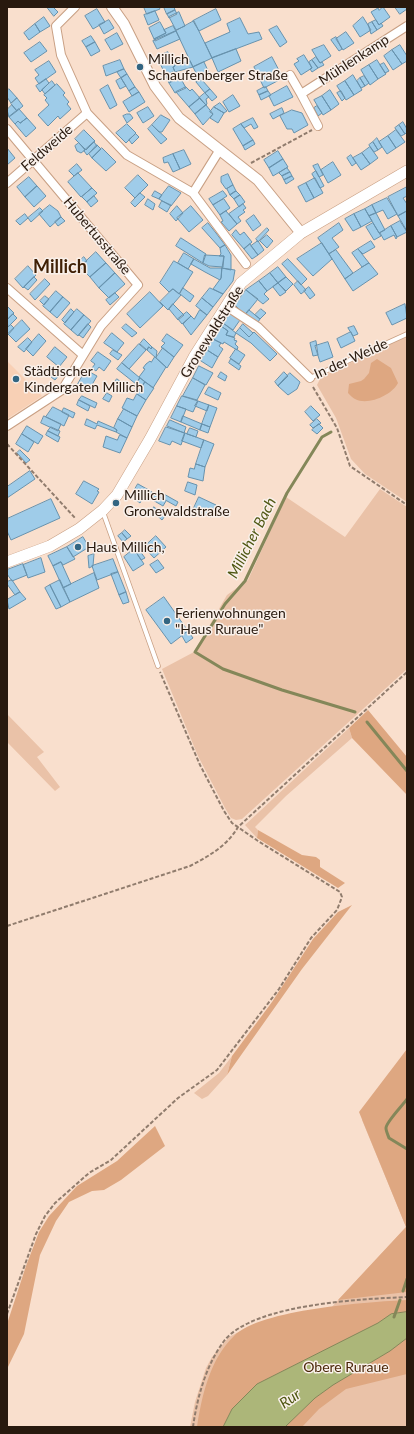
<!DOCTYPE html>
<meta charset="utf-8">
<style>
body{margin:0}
#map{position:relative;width:414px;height:1434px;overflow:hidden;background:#f9dfcd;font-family:Lato,sans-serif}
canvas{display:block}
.frame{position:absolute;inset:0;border:8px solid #28190e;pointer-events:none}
</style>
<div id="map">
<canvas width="414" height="1434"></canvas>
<div class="frame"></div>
</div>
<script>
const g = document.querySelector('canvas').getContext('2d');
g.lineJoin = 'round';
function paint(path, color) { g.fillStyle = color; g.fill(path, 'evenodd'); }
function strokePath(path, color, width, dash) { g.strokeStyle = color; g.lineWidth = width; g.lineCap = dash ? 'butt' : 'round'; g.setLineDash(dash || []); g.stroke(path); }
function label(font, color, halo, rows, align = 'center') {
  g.font = font + ' Lato,sans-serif'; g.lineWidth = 3; g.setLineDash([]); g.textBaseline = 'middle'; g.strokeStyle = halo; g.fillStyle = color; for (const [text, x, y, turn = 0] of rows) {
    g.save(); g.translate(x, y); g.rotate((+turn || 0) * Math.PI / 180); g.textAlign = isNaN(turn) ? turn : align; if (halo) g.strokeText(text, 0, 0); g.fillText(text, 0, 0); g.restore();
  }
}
const built = new Path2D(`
 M 7,361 L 42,396 L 7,419 Z`);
const green = new Path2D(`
 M 407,336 L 407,502 L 365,474 L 351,459 L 336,418 L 317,385 L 321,377 Z
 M 380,489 L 407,507 L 407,669 L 242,819 L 236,820 L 231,818 L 225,808 L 198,756 L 162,669 L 194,652 L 227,595 L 248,580 L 286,497 L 345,537 Z
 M 7,714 L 44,752 L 37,757 L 60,787 L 55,791 L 7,742 Z
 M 349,728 L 352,738 L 286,796 L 255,827 L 258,830 L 257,838 L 245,825 Z
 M 407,1049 L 407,1427 L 190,1427 L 195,1402 L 206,1368 L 212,1357 L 229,1337 L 246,1328 L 329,1310 L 406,1227 L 362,1120 Z
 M 232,1056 L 227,1075 L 208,1096 L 202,1099 L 194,1093 L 219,1073 Z`);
const forest = new Path2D(`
 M 377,359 L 391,368 L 398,383 C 392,395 368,406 355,399 C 353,398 350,395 348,393 L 349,384 L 361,381 L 364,379 L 369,373 L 371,363 Z
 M 368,710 L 407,757 L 407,795 L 352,738 L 349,728 Z
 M 258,830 L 302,855 L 316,857 L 320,860 L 320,867 L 345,883 L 338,888 L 257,838 Z
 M 352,905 L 302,969 L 227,1075 L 232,1056 L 272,1002 L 313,939 L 338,912 Z
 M 407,1049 L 407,1292 L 338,1300 L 406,1227 L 359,1112 Z
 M 155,1126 L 165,1146 L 121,1180 L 104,1190 L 92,1191 L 69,1202 L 56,1221 L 40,1255 L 24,1334 L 7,1369 L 7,1324 L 26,1266 L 39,1232 L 49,1216 L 77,1186 L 117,1161 Z
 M 407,1300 L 407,1312 L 391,1314 L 378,1323 L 257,1384 L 232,1409 L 223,1427 L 197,1427 C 202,1395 210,1359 234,1336 C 261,1309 368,1302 407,1300 Z
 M 407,1338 L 407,1374 L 346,1389 L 319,1409 L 302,1427 L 285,1427 L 315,1398 L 333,1385 L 390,1351 Z`);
const water = new Path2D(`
 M 407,1312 L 407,1338 L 390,1351 L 333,1385 L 315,1398 L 285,1427 L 223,1427 L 232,1409 L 257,1384 L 378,1323 L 391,1314 Z`);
const stream = new Path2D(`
 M 331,432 L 322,437 L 287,493 L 245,581 L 225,604 L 195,652 L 223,669 L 282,690 L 355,712
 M 367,722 L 407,771
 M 407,1099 C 403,1105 386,1122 386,1128 C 386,1131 388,1135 389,1138 L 407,1149
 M 403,1291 L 407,1279
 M 394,1317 L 400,1300`);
const building = new Path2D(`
 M 47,7 L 53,7 L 58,12 L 54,16 Z
 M 144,7 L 159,7 L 160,9 L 147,14 Z
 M 164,7 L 174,7 L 175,10 L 167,14 Z
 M 383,7 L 390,17 L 379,25 L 371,12 L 378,8 L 379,10 Z
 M 395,7 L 407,7 L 407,9 L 400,14 Z
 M 97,9 L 105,22 L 93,29 L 85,16 Z
 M 216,9 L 221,20 L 199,31 L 193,21 Z
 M 175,10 L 177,14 L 169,18 L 167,14 Z
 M 155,11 L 159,20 L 148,25 L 144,15 Z
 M 179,12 L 185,26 L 176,30 L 169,17 Z
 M 44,17 L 50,26 L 40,32 L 35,24 Z
 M 363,17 L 371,30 L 360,37 L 353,26 Z
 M 240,18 L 248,34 L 259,32 L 262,39 L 212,58 L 205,43 L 230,32 L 227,24 Z
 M 109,20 L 114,28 L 104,34 L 99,25 Z
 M 376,20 L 379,25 L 381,23 L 383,26 L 377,30 L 372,22 Z
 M 194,21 L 212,58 L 193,67 L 176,31 Z
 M 160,22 L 166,33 L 154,39 L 149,28 Z
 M 372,22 L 377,30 L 371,34 L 368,24 Z
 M 35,24 L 40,32 L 29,40 L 24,33 Z
 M 173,26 L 176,31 L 155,41 L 154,39 L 166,33 L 164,30 Z
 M 277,26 L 287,42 L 280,47 L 269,30 Z
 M 176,31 L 180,39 L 157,49 L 153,41 Z
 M 346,32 L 354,43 L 343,50 L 336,39 Z
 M 117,33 L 123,44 L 111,50 L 105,40 Z
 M 91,36 L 95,42 L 86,47 L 82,41 Z
 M 336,37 L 342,49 L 339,51 L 331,40 Z
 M 40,42 L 47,51 L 31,62 L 24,53 Z
 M 95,42 L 100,51 L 91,56 L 86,47 Z
 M 324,45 L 331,56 L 320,63 L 312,50 Z
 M 400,45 L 407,56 L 407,61 L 402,64 L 392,50 Z
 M 236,49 L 241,61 L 218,72 L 212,58 Z
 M 392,50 L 402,64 L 393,70 L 384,56 Z
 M 168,52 L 175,66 L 173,67 L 175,72 L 166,76 L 157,57 Z
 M 304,55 L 312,68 L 301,75 L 294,64 L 299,61 L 297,59 Z
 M 272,57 L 283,78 L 264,88 L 254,67 Z
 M 316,57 L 320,63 L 322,62 L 324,65 L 318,68 L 312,60 Z
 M 120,60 L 124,69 L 106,76 L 103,66 Z
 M 183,60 L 184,63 L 190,61 L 193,67 L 175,72 L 173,67 L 175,66 L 173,63 Z
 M 312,60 L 318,68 L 312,72 L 310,69 L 312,68 L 309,62 Z
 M 377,60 L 386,74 L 378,79 L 369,65 Z
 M 49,61 L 56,72 L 39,84 L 35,78 L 39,75 L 35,70 Z
 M 204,62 L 210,75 L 200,81 L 193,67 Z
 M 384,63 L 389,71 L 385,73 L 380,65 Z
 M 369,65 L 378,79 L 370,85 L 361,70 Z
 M 124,69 L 127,74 L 121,78 L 117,72 Z
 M 173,72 L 177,79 L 169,83 L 166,76 Z
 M 127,74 L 135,87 L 129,91 L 121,78 Z
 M 353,75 L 362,90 L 354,95 L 345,81 Z
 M 364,76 L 369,83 L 365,86 L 360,78 Z
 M 180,77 L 186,88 L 175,93 L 169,83 Z
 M 121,78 L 126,86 L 120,89 L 116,81 Z
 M 360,78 L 365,86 L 361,88 L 357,81 Z
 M 46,79 L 49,83 L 40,92 L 36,86 Z
 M 202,80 L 210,89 L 205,93 L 196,82 Z
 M 52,81 L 55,85 L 45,94 L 42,90 Z
 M 345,81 L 354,95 L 346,100 L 337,86 Z
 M 57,84 L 65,93 L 63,95 L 69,102 L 67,104 L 71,109 L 60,119 L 58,116 L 48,126 L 38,115 L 49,105 L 45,100 L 47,98 L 44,95 Z
 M 108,85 L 117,105 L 110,109 L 100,90 Z
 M 287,86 L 293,97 L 274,106 L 269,96 Z
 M 135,87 L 139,92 L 132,96 L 129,91 Z
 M 186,87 L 190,91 L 192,89 L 200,98 L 189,107 L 176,92 Z
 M 264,87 L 266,87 L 268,91 L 259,95 L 257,91 Z
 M 9,89 L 17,98 L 11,103 L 7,97 L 7,91 Z
 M 210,89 L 217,97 L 212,101 L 205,93 Z
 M 330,90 L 339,104 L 331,110 L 322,96 Z
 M 268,91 L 271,95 L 261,100 L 259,95 Z
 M 341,91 L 345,98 L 342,101 L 337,93 Z
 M 139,92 L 145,102 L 129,112 L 123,102 Z
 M 205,93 L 209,97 L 206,99 L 207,104 L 206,105 L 199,98 Z
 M 233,95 L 240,106 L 229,112 L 223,102 Z
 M 322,96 L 331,110 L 323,115 L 314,100 Z
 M 17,98 L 23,106 L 17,111 L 11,104 Z
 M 200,98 L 206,105 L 195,114 L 189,107 Z
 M 220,103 L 227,111 L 224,113 L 214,107 Z
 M 12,105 L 17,111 L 9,117 L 7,110 Z
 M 206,105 L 213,114 L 203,125 L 195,114 Z
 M 317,106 L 322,113 L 318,116 L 314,108 Z
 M 148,107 L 154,116 L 143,123 L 137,113 Z
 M 214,107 L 224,113 L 218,123 L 210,118 L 213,114 L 210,112 Z
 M 282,108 L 284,113 L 273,119 L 270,114 Z
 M 19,109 L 27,118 L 20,123 L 18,121 L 15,124 L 9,117 Z
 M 292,110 L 302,113 L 308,125 L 294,133 L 292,129 L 287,129 L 280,116 Z
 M 127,114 L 130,114 L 133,118 L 127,123 L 123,116 Z
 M 161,115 L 170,120 L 162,132 L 159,132 L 152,125 Z
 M 27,118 L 36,128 L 26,137 L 15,124 L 18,121 L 20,123 Z
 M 253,118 L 258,127 L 254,129 L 251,124 L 244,128 L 241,124 Z
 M 403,122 L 407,129 L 407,132 L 405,134 L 399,125 Z
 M 127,124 L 136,133 L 126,143 L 116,133 Z
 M 241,124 L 253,140 L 243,146 L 233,129 Z
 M 152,125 L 167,139 L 161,144 L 148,129 Z
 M 399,125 L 405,134 L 401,136 L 395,128 Z
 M 84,130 L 95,141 L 86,150 L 75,139 Z
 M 396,130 L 405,142 L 396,148 L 388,136 Z
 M 136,134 L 139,137 L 132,144 L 129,140 Z
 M 388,136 L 396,148 L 387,154 L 379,142 Z
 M 377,138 L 382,147 L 378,150 L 373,142 Z
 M 253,140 L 255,144 L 245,150 L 243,146 Z
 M 94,142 L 97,146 L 87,155 L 84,151 Z
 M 373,142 L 378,150 L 374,152 L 369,145 Z
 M 79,143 L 85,150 L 81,153 L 77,151 L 75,146 Z
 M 97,145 L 101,149 L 92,158 L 89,154 Z
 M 370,147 L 378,158 L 370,164 L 362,153 Z
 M 7,148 L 15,158 L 7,165 Z
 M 102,148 L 116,162 L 106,171 L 92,158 Z
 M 184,150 L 191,164 L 180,169 L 173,154 Z
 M 278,151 L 283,159 L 269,168 L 264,160 Z
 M 362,153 L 370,164 L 361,170 L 353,158 Z
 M 173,154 L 180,169 L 173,172 L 168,162 L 164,163 L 163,158 Z
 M 351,155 L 356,163 L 352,166 L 347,158 Z
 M 283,159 L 288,167 L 273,176 L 269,168 Z
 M 333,162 L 341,175 L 328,183 L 321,170 Z
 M 77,164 L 82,170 L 74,176 L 69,171 Z
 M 318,164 L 323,175 L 319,177 L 313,166 Z
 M 287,168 L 290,172 L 282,176 L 279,173 Z
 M 316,171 L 324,186 L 320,188 L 312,174 Z
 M 290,172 L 292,176 L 284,180 L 282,176 Z
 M 78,173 L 92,188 L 81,197 L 68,182 Z
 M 228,174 L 233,185 L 226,189 L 221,182 L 221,177 Z
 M 138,175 L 148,185 L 135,198 L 125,188 Z
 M 292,176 L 294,179 L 286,184 L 284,180 Z
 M 29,177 L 37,186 L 25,197 L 17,187 Z
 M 315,178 L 323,193 L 314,198 L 306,183 Z
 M 306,183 L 314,198 L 306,202 L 298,187 Z
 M 233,185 L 236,191 L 230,195 L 227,189 Z
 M 37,186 L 46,196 L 34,207 L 25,197 Z
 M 169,186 L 181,193 L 171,206 L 159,199 Z
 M 407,187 L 407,196 L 403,198 L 407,204 L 407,211 L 398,216 L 388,197 Z
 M 92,188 L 97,193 L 87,202 L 82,197 Z
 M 155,191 L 162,195 L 159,199 L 152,196 Z
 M 223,191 L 227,196 L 213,205 L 209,199 Z
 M 236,191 L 240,195 L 234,199 L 230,195 Z
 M 140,193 L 145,197 L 135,207 L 131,203 Z
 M 240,195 L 245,202 L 239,207 L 234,199 Z
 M 94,196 L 98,201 L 91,207 L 87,202 Z
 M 387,198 L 397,214 L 388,219 L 383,210 L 376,213 L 372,205 Z
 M 148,199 L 155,204 L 153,210 L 145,205 Z
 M 224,199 L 230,208 L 220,215 L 213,205 Z
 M 162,201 L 171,205 L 167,212 L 159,207 Z
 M 243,204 L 246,208 L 243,210 L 245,212 L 238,217 L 241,221 L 237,224 L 229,214 Z
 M 50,205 L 58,211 L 61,217 L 50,227 L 39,214 Z
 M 372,205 L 376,213 L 369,216 L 365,209 Z
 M 177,206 L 183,213 L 176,221 L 170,214 Z
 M 191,206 L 203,220 L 189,232 L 177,218 Z
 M 40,208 L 43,211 L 31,222 L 28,218 Z
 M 365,209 L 372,221 L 361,227 L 354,214 Z
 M 226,211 L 237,224 L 229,231 L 221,222 L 223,221 L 220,215 Z
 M 407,211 L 407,231 L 398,216 Z
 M 376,213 L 385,230 L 379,233 L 369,216 Z
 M 25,214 L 28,218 L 20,225 L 16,221 Z
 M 354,214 L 361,227 L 353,231 L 345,219 Z
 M 254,215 L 261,225 L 253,231 L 246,221 Z
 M 61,217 L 65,221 L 58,226 L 55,222 Z
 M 400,221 L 407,232 L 397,237 L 391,226 Z
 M 208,223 L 216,233 L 225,245 L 220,248 L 202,228 Z
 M 339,223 L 343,230 L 332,238 L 339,247 L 329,254 L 318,238 Z
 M 373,223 L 381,236 L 374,240 L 366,227 Z
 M 391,226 L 397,237 L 396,239 L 394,235 L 384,240 L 380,233 Z
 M 267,228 L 269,230 L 258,242 L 256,239 Z
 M 236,230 L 240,235 L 244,232 L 252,242 L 244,249 L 232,235 Z
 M 267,235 L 273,241 L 267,248 L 260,241 Z
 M 181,238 L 206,254 L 203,263 L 176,246 Z
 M 258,241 L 264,250 L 258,255 L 251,246 Z
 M 371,241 L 375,247 L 363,254 L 358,249 Z
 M 322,243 L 332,259 L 313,276 L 297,259 Z
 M 250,244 L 258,255 L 252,259 L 244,249 Z
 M 225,245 L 231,255 L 231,270 L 222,268 L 224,256 L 219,256 L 221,254 L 220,248 Z
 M 358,249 L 369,263 L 362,267 L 352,253 Z
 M 336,250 L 353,273 L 345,279 L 329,254 Z
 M 96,252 L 106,263 L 90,277 L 80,267 Z
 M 184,253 L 194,259 L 188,269 L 178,263 Z
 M 205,255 L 224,256 L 223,267 L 209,266 L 203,263 Z
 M 84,257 L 87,261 L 79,268 L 76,264 Z
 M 194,259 L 210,268 L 222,268 L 221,278 L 220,280 L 205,272 L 191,264 Z
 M 288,259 L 307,279 L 301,285 L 282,264 Z
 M 174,261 L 193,272 L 179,294 L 173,289 L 169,292 L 160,283 Z
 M 106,263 L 115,273 L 99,288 L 90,277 Z
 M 369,263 L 378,274 L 353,291 L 345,279 Z
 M 28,266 L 36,275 L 23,288 L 15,279 Z
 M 278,267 L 286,277 L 278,283 L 270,273 Z
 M 222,268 L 235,270 L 233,281 L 223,294 L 213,289 L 221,278 Z
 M 115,273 L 125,284 L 109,298 L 99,288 Z
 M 270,273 L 278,283 L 267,291 L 259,281 Z
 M 34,277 L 37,280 L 28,290 L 24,287 Z
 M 286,277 L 293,284 L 286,291 L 278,283 Z
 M 45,279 L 50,284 L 35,300 L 30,294 Z
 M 259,281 L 267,291 L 264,294 L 269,299 L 263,304 L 246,290 Z
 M 298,281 L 306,290 L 301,294 L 294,285 Z
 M 278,283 L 286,292 L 280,296 L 273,287 Z
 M 309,287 L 315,295 L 310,299 L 304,291 Z
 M 183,288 L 194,296 L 190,302 L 180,294 Z
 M 210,288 L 223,294 L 213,307 L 202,298 Z
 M 173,289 L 181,295 L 168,310 L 160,302 Z
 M 246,290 L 258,299 L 245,315 L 235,305 Z
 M 56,291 L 63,297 L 50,312 L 43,306 Z
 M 150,292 L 163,306 L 140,328 L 127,314 Z
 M 115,293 L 119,297 L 110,305 L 106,300 Z
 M 45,296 L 49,299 L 44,305 L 40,301 Z
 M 63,297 L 70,303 L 57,318 L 50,312 Z
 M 202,298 L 213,307 L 207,315 L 196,306 Z
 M 173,304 L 184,315 L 178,320 L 169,309 Z
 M 405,304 L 407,318 L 392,325 L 386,313 Z
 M 7,306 L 14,313 L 7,320 Z
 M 71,309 L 74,312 L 65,323 L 62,320 Z
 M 77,309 L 84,315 L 71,330 L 64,324 Z
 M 261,309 L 266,313 L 260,319 L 255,315 Z
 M 200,310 L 207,315 L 191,335 L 183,324 L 191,316 L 194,319 Z
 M 249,310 L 260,319 L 256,325 L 245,315 Z
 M 187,312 L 191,316 L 182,324 L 178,319 Z
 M 230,313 L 240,320 L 233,330 L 223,323 Z
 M 13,314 L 17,318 L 8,327 L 7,320 Z
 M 84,315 L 91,321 L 78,336 L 71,330 Z
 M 22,320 L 30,329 L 16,342 L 8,334 Z
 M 223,323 L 236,333 L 234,337 L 226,335 L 228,331 L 221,326 Z
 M 88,324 L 91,327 L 83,338 L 79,335 Z
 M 126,324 L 137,333 L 132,337 L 122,328 Z
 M 243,324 L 253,333 L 249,337 L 240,328 Z
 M 11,325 L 14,328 L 7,336 L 7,328 Z
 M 221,326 L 228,331 L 226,335 L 235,338 L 234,340 L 237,341 L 235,344 L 238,347 L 237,350 L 224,342 L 223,344 L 213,339 Z
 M 354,326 L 358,334 L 353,336 L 348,328 Z
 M 240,328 L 249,337 L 254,332 L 277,354 L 270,361 L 251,343 L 236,333 Z
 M 351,332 L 355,341 L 341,348 L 337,339 Z
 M 112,333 L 124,343 L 117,352 L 104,343 Z
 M 39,334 L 46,341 L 33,356 L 26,349 Z
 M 167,334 L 183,345 L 174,357 L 161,347 L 165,343 L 162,341 Z
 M 28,338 L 32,342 L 24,352 L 18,347 Z
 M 144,339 L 152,347 L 151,349 L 149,347 L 147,350 L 140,344 Z
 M 213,339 L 221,343 L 219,346 L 223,349 L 218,357 L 207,350 Z
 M 316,341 L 318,355 L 313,356 L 310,343 Z
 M 328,342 L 333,357 L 320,362 L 315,346 Z
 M 139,344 L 146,350 L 129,369 L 122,363 Z
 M 55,347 L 67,357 L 59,367 L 47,357 Z
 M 149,347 L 151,349 L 152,347 L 157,351 L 156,358 L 147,350 Z
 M 163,348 L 174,357 L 167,368 L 156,358 Z
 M 236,349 L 245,355 L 239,364 L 230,358 Z
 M 113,350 L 122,355 L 118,360 L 110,354 Z
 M 207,350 L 218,357 L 212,368 L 201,361 Z
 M 98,352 L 111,361 L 104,371 L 99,367 L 96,371 L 92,368 L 95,364 L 91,361 Z
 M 155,357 L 166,367 L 153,388 L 139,377 L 145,369 L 143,368 L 146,364 L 150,361 L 151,362 Z
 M 231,359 L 241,366 L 239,370 L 229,363 Z
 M 122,363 L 140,378 L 136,384 L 117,369 Z
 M 199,366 L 213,373 L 206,385 L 193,378 Z
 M 57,369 L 61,373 L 55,380 L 51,377 Z
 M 86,370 L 97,376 L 89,390 L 78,384 Z
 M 221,372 L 227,376 L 225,381 L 218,377 Z
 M 284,372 L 288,376 L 278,386 L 275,382 Z
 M 290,373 L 300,382 L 297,389 L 288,395 L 278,386 Z
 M 140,378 L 145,382 L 141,388 L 136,384 Z
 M 193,378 L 205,385 L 197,400 L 183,396 Z
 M 117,379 L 124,384 L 120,390 L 113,384 Z
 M 145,382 L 154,388 L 146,400 L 137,394 Z
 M 209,387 L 221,393 L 218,400 L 205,394 Z
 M 107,393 L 112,396 L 109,402 L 103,399 Z
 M 137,394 L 146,400 L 137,416 L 122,408 L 127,398 L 133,400 Z
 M 82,396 L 97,403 L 95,408 L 79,400 Z
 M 182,396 L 198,401 L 193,412 L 177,406 Z
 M 79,400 L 90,406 L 88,411 L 77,405 Z
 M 198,401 L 209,405 L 207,411 L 195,406 Z
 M 209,405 L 217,408 L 210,427 L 202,424 Z
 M 177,406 L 186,409 L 181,422 L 171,418 Z
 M 311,406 L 320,415 L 313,421 L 305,412 Z
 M 53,407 L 69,415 L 64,426 L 46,417 Z
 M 64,408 L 75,413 L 73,418 L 62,412 Z
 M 124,409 L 137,416 L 132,427 L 118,419 Z
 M 44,416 L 61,424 L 58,431 L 41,423 Z
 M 183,416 L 202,424 L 200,430 L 181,422 Z
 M 87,419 L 97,424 L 98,421 L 114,428 L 117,430 L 116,432 L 97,425 L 95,429 L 85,425 Z
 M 118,419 L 132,427 L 127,438 L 116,432 L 117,430 L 114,428 Z
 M 317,419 L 321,423 L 313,428 L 310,425 Z
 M 170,420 L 186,427 L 184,433 L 167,426 Z
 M 202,424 L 210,427 L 208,433 L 200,430 Z
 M 319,424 L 323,428 L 317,434 L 312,430 Z
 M 27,426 L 43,436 L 38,444 L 22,434 Z
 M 51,427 L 60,431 L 58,436 L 48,431 Z
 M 166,427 L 185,433 L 181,445 L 172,441 L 170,445 L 159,441 Z
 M 190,428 L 198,431 L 196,437 L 187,434 Z
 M 48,431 L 60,437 L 58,442 L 46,435 Z
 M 185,433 L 204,440 L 201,448 L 182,441 Z
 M 22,434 L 34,442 L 28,452 L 16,444 Z
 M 120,435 L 127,438 L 120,453 L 103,447 L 106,436 L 117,440 Z
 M 204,440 L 214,444 L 205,467 L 196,464 Z
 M 20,450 L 30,460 L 26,463 L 17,453 Z
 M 196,464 L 205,467 L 203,481 L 188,477 L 190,468 L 194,469 Z
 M 30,471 L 35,479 L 7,498 L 7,487 Z
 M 84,481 L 99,489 L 97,491 L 99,492 L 92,504 L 76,494 Z
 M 188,482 L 197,485 L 195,495 L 185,491 Z
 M 138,484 L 147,489 L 140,503 L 131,496 Z
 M 147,489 L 166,501 L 163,506 L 144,495 Z
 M 162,493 L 178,502 L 176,506 L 160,497 Z
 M 199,497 L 216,505 L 211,517 L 193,510 Z
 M 51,499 L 60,518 L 11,540 L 7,531 L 7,519 Z
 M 154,507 L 165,516 L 162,520 L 152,511 Z
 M 125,530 L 131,536 L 127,539 L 122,533 Z
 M 122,533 L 127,539 L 123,542 L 118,536 Z
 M 156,536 L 166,547 L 154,558 L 144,547 Z
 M 83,537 L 89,547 L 73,557 L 67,547 Z
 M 67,547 L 75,559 L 63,565 L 61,562 L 53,566 L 48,556 Z
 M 137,547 L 145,558 L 141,560 L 134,549 Z
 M 134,549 L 144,564 L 133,571 L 124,557 Z
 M 94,554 L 93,566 L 89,568 L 88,556 Z
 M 41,558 L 45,572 L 28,578 L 23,565 Z
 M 113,559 L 118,572 L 97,580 L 92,566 Z
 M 158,560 L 164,568 L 156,573 L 150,565 Z
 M 61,562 L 71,584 L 63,588 L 53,566 Z
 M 23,564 L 27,575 L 12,581 L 7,574 L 7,570 Z
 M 118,572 L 126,592 L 119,595 L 111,574 Z
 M 94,573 L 99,588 L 70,602 L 63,588 Z
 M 12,580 L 20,592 L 15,595 L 7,584 L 7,582 Z
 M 60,580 L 70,602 L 61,607 L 50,585 Z
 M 50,585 L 61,607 L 56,609 L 45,588 Z
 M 20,592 L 26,599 L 9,609 L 7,600 Z
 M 126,592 L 129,602 L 123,604 L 119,595 Z
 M 164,597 L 188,631 L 171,644 L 146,610 Z
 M 188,631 L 193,638 L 186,643 L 182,636 Z`);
const path = new Path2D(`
 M 251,163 L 312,130
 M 313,387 L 337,428 L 350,466 L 407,505
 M 7,444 L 76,519
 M 7,926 L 190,866 C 209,856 227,846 238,827 L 407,672
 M 7,1314 L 36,1234 L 45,1216 L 55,1203 L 89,1173 L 111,1160 L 178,1098 L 217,1070 L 279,989 L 311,938 L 337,910 L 342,897 L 340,892 L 258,841 L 232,823 L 224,811 L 200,765 L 160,672
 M 193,1427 C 197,1398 206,1365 224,1341 C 253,1304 361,1299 407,1297`);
const service = new Path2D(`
 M 310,378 L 407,334
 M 103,512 L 158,666`);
const minor = new Path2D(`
 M 75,7 L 56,26 L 61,55 L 87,113 L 127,155 L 193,193 L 246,264
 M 290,75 L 301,94
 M 318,126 L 301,94 L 407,26
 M 7,129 L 138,285 L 101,326 L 62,390 L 7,426
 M 7,183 L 87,113
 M 193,193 L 219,151
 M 7,288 L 83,355
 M 226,306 L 258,327 L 310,378`);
const tertiary = new Path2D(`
 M 112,7 L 124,24 L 155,86 L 179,118 L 258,180 L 301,233`);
const secondary = new Path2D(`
 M 7,562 L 50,546 L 79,529 L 103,510 L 117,495 L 150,439 L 194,357 L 241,283 L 301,233 L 407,171`);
const markers = [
 [140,67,4,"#326582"],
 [16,379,4,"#326582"],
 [116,503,4,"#326582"],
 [78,547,4,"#326582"],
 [167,621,4,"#326582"]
];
const poiNames = [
 ["Millich",148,59],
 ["Schaufenberger Straße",148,75],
 ["Städtischer",24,371],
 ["Kindergaten Millich",24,387],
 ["Millich",124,495],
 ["Gronewaldstraße",124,511],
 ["Haus Millich,",86,547],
 ["Ferienwohnungen",175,613],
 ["\"Haus Ruraue\"",175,629]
];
const streetNames = [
 ["Mühlenkamp",354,60,-33],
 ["Feldweide",47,148,-41],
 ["Hubertusstraße",97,236,50],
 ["Gronewaldstraße",212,332,-58],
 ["In der Weide",351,359,-24]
];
const parkNames = [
 ["Obere Ruraue",346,1367]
];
const waterNames = [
 ["Millicher Bach",252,538,-63],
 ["Rur",290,1399,-35]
];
const districtNames = [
 ["Millich",60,267]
];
paint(built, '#f8d0b5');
paint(green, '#eac2a8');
paint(forest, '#dea781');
paint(water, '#acb679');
strokePath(water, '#848759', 1);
strokePath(stream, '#848759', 3);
paint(building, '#9fcce9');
strokePath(building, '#6792ad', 1);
strokePath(service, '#c89f83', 5.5);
strokePath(minor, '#c89f83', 10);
strokePath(tertiary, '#c89f83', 12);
strokePath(secondary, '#c89f83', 12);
strokePath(path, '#907c6d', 2, [4, 2]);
strokePath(service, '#fff', 4);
strokePath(minor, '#fff', 8);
strokePath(tertiary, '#fff', 10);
strokePath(secondary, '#fff', 11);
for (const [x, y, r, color] of markers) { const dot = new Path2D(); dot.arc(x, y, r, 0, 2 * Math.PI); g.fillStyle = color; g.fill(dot); strokePath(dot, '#f9f0ea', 1.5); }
label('14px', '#28190e', '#f9f0ea', poiNames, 'left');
label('14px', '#28190e', '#f9f0ea', streetNames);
label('14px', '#4a2709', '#f9f0ea', parkNames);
label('italic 15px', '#4f5712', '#f9f0ea', waterNames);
label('bold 18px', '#402005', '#f9f0ea', districtNames);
</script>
